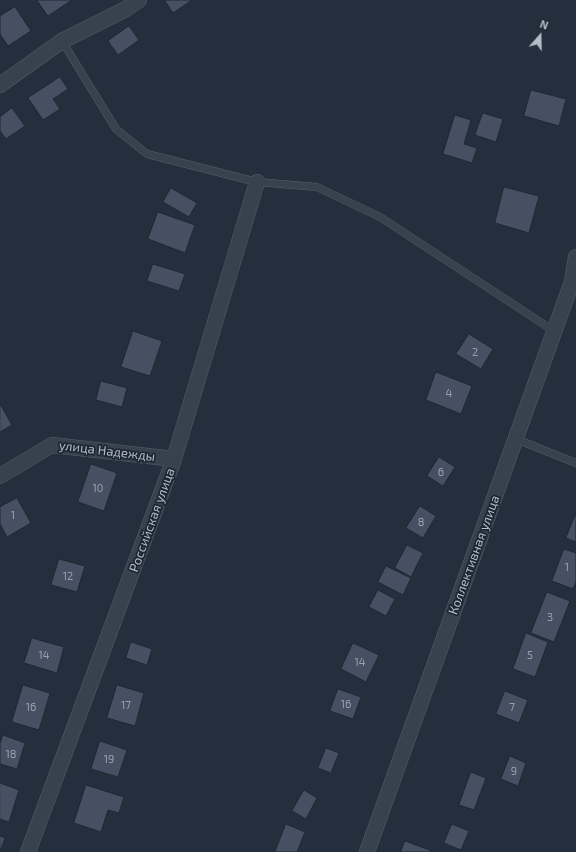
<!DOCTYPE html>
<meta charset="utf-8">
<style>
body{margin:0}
#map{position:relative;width:576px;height:852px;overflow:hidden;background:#242f3e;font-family:"Exo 2",sans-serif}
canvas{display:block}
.north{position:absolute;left:520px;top:16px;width:40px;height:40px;-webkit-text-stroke:3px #1d2633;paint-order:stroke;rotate:20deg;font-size:11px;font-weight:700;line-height:16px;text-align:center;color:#b4bcc9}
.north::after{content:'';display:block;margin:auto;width:14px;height:18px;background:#b4bcc9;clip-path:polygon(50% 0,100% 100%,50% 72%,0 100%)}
</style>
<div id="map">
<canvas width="576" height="852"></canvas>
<div class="north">N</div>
</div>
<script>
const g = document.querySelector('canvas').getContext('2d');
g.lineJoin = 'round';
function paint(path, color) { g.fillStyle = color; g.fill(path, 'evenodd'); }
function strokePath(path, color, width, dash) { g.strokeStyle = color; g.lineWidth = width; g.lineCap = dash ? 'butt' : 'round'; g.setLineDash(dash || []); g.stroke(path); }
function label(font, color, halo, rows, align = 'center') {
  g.font = font + ' "Exo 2",sans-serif'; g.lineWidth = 3.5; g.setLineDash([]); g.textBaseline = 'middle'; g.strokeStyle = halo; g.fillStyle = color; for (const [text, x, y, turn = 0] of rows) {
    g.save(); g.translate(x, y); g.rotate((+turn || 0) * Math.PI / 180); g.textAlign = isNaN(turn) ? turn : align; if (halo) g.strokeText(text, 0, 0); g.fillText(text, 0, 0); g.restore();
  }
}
const building = new Path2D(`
 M 37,0 L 72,0 L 48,16 Z
 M 166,0 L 192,0 L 173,13 L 165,1 Z
 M 15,7 L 31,31 L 8,46 L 0,34 L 0,16 Z
 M 129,26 L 139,40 L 118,55 L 108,41 Z
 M 60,77 L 68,89 L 53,99 L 60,109 L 43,120 L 28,98 Z
 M 531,90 L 566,99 L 559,126 L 524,116 Z
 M 12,108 L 25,126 L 6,139 L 0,131 L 0,117 Z
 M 483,113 L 503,119 L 496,142 L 475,135 Z
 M 455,115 L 471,120 L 464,144 L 477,148 L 472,163 L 443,154 Z
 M 504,187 L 539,196 L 529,233 L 495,223 Z
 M 171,188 L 197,203 L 189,217 L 163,202 Z
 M 158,212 L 195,225 L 185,253 L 148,239 Z
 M 153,264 L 185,274 L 179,291 L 147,281 Z
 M 133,331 L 162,341 L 150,376 L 121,367 Z
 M 469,334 L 493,349 L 481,369 L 456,354 Z
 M 436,372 L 472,386 L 461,414 L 426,400 Z
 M 101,381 L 127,388 L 122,407 L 96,400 Z
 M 0,404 L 12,425 L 0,432 Z
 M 439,457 L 455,467 L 443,486 L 427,476 Z
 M 91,464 L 117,473 L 104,511 L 78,502 Z
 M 17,498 L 31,523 L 7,537 L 0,524 L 0,507 Z
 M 420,506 L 436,516 L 423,538 L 406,528 Z
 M 576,513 L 576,542 L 566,538 Z
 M 407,545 L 423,553 L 411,577 L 395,568 Z
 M 564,549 L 576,553 L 576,582 L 573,589 L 552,581 Z
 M 59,559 L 85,566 L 77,592 L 51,585 Z
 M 386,566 L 411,578 L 403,595 L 378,582 Z
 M 378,590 L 395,599 L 386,616 L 369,607 Z
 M 547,592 L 570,601 L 554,642 L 531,633 Z
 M 526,633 L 548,642 L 535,677 L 513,669 Z
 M 32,638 L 64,647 L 57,673 L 24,663 Z
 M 131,642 L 152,649 L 147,665 L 126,658 Z
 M 353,643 L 379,655 L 366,682 L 341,669 Z
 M 23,685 L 50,693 L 39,730 L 12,722 Z
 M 117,685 L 144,693 L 135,726 L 107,718 Z
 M 338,689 L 361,697 L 353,719 L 330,711 Z
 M 505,691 L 528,700 L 519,723 L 496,714 Z
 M 3,735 L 25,743 L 17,769 L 0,764 L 0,744 Z
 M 100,741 L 127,750 L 118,777 L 91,769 Z
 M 326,748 L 339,753 L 331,773 L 318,768 Z
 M 510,756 L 526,763 L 518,786 L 501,779 Z
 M 471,772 L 486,778 L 474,810 L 459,805 Z
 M 0,783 L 19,790 L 9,822 L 0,819 Z
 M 86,785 L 124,797 L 119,813 L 108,810 L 101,832 L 74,823 Z
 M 304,790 L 317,798 L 306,819 L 292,811 Z
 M 286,824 L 305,832 L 297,852 L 275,852 Z
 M 452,824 L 469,831 L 461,850 L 444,843 Z
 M 0,836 L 5,838 L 0,852 Z
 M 405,841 L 432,851 L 432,852 L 401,852 Z`);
const service = new Path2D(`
 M 62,41 L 116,129 L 147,154 L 257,182 L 317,187 L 380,217 L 554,331
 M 516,439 L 576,463`);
const minor = new Path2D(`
 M 0,85 L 62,41 L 126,9 L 139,0
 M 0,476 L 52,445 L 174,459
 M 28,852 L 174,459 L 257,182
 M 367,852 L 572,282 L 576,257`);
const numberNames = [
 ["2",475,352],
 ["4",449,393],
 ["6",441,472],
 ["10",98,488],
 ["1",13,515],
 ["8",421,522],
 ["1",567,567],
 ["12",68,576],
 ["3",550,617],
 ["14",44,655],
 ["5",530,655],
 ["14",360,662],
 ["16",346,704],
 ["17",126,705],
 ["16",31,707],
 ["7",512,707],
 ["18",11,754],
 ["19",109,759],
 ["9",514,771]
];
const streetNames = [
 ["улица Надежды",107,451,7],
 ["Российская улица",152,520,-70],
 ["Коллективная улица",474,555,-70]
];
paint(building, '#455162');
strokePath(building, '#1f2835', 1);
strokePath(service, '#565f6c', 8);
strokePath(minor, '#565f6c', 16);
strokePath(service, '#38414e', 7);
strokePath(minor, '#38414e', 15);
label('11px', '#98a1af', null, numberNames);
label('13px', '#b4bcc9', '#1d2633', streetNames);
</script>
